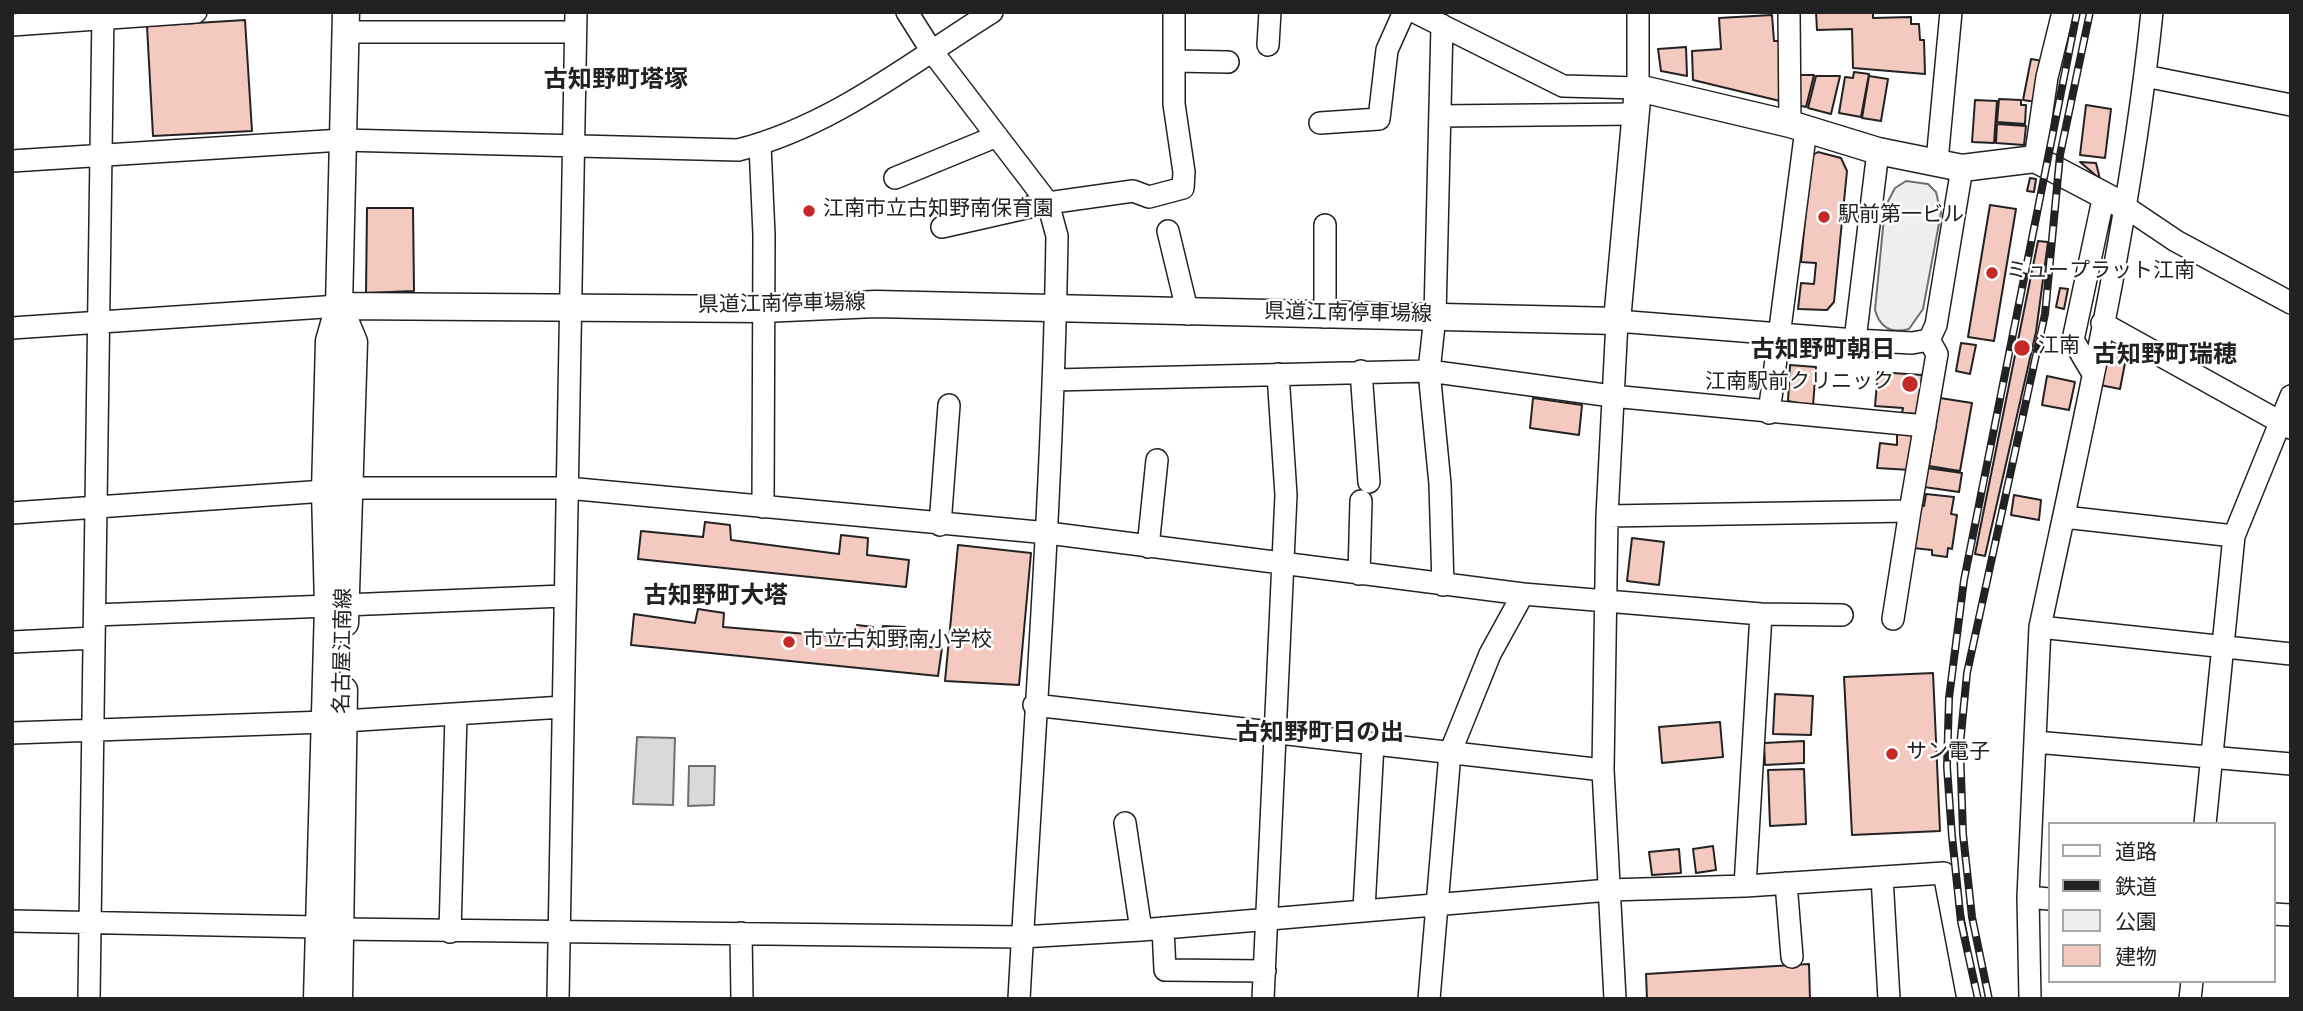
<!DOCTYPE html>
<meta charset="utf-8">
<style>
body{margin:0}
#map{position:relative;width:2303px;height:1011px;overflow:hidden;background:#fff;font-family:Overpass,"Noto Sans JP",sans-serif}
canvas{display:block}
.frame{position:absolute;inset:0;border:14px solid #222;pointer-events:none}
.legend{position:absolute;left:2048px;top:822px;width:228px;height:161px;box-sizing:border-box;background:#fff;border:2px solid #a7a7a7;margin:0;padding:9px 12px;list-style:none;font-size:21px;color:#222}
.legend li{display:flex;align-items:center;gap:14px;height:35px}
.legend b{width:35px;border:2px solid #a7a7a7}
</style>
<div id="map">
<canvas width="2303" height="1011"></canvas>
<div class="frame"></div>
<ul class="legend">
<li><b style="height:9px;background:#fff"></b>道路</li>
<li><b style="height:9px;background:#222"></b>鉄道</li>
<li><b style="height:19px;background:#eee"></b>公園</li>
<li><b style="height:19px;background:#f3c9c0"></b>建物</li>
</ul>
</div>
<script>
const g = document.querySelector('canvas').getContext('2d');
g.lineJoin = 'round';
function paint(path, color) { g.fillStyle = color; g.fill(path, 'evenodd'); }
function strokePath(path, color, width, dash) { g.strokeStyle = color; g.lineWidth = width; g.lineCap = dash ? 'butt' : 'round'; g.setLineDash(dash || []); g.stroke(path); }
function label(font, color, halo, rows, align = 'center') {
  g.font = font + ' Overpass,"Noto Sans JP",sans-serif'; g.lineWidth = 5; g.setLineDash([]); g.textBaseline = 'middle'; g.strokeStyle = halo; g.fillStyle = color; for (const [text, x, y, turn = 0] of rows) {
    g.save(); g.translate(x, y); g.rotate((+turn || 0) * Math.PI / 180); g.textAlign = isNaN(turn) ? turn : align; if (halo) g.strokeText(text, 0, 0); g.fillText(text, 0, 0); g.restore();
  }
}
const green = new Path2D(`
 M 1906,181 L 1928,184 L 1936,192 L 1941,213 L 1923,309 L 1909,329 C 1891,334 1880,328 1875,310 L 1885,207 L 1895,188 Z`);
const water = new Path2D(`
 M 637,737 L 675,738 L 673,805 L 633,804 Z
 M 689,766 L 715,766 L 714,805 L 688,806 Z`);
const building = new Path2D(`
 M 1816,12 L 1873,12 L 1873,18 L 1911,17 L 1911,24 L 1919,24 L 1920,40 L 1924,40 L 1925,74 L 1853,68 L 1852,29 L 1817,30 Z
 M 1772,15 L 1774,41 L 1780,41 L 1780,101 L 1693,80 L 1692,51 L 1721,49 L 1719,18 Z
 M 245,20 L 252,131 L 153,136 L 147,26 Z
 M 1686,47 L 1687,76 L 1661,71 L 1658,49 Z
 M 2031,59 L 2043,61 L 2036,102 L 2023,100 Z
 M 1854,72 L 1869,74 L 1861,117 L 1839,113 L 1845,77 L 1853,78 Z
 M 1796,75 L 1814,75 L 1806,107 L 1797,105 Z
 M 1816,76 L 1840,76 L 1831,114 L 1808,108 Z
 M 1869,76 L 1888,79 L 1881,121 L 1862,118 Z
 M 1999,99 L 2021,100 L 2021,105 L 2026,105 L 2025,124 L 1997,122 Z
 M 1975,100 L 1997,101 L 1994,143 L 1972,142 Z
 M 2086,105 L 2111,109 L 2105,158 L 2080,155 Z
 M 1997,124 L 2026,126 L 2024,145 L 1996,143 Z
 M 1818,152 L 1841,158 L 1847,171 L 1834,302 L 1827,310 L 1798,309 L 1801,283 L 1814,284 L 1816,263 L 1801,262 L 1811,156 Z
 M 2080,162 L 2096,163 L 2100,179 Z
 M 2030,178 L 2036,179 L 2034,192 L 2027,191 Z
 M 1990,205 L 2016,209 L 1994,341 L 1968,337 Z
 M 367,208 L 413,208 L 414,291 L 366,293 Z
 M 2038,241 L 2048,242 L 2036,332 L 1985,556 L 1975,554 Z
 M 2060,288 L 2068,289 L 2064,309 L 2056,307 Z
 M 1961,343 L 1976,345 L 1970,374 L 1956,371 Z
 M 2108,349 L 2127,353 L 2120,389 L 2100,385 Z
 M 1790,365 L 1816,367 L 1813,406 L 1788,401 Z
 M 1878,372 L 1922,375 L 1919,414 L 1902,413 L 1903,408 L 1875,406 Z
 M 2047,376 L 2075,382 L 2069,410 L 2042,405 Z
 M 1533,398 L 1582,405 L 1579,435 L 1530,428 Z
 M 1940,398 L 1972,403 L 1960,471 L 1929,466 Z
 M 1897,433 L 1913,434 L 1910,470 L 1877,468 L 1880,443 L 1897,445 Z
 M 1927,468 L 1962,473 L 1959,492 L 1924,487 Z
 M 1926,494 L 1954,497 L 1951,514 L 1957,515 L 1952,549 L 1948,548 L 1947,557 L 1932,555 L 1932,550 L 1913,548 L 1918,505 L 1924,506 Z
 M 2014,495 L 2041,500 L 2039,520 L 2011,515 Z
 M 705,522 L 730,525 L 731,540 L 839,554 L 841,535 L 868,538 L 867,555 L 909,560 L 906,587 L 638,559 L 641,531 L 703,537 Z
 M 1632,538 L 1664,542 L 1659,585 L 1627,581 Z
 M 958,545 L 1031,553 L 1019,685 L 945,681 Z
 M 698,609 L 724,613 L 723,627 L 855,638 L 857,625 L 873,627 L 871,642 L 879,643 L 883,626 L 905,627 L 902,645 L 942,648 L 938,676 L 631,645 L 634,614 L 695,623 Z
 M 1933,673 L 1940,831 L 1852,835 L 1844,677 Z
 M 1775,694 L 1813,696 L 1811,735 L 1773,734 Z
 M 1720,722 L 1723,757 L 1662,763 L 1659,727 Z
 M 1804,741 L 1804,763 L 1765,765 L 1764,743 Z
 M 1804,769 L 1806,824 L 1770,826 L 1768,770 Z
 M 1713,846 L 1716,870 L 1696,873 L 1693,849 Z
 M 1679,849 L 1681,873 L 1652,875 L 1649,852 Z
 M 1809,964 L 1810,999 L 1647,999 L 1646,974 Z`);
const minor = new Path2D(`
 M 907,12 L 931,50 L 1048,203 L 1057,236 C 1053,491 1033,744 1019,999
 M 1415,12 L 1563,86 L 1638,88 L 1638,12
 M 1789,12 L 1790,124
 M 2152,12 C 2131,219 2083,424 2040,627 L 2291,654
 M 12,25 L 196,12
 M 1442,25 L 1435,316 L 1429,371 L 1440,484 L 1443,585
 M 346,32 L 575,32
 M 1268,45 L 1270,12
 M 1174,61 L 1228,62
 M 2145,76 L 2291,105
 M 1440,116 L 1636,114
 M 1320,123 L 1379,119 L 1387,50 L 1404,12
 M 760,145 L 764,235 L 763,507
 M 1878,151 L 1855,340 L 1912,343 L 1929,340 L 1936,325 L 1962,168
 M 2035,159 L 2047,77 L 2063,12
 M 12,161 L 342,140 L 738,150 C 833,126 910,63 992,12
 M 1937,161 L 1951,12
 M 895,178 L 997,136
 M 2124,206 L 2176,241 L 2291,303
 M 1325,225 L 1325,317
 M 942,227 L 1048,203 L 1133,191 L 1149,197 L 1183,188 L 1184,172 L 1174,104 L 1174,12
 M 1168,231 L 1188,314
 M 2102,323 L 2291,428
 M 12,328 L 339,306
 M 1361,371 L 1369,482
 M 2092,372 L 2073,340 L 2104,195
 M 1054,380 L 1429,371 L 1612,396 L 1925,426
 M 1769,413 L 1806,129
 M 350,488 L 567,488 L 1048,533 L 1523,594 L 1761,614 L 1745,886
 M 12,513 L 325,491
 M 1607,516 L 1910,511 L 1937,354 L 1929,340
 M 2064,517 L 2234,536
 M 940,525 L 949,405
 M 1148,547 L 1157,460
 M 1359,574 L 1361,501
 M 345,605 L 563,596
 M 1761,614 L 1842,615
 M 95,615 L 328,606
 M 1893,619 L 1910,511
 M 12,642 L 94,638
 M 1034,705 L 1603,770
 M 344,721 L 563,707
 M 12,733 L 325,722
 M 2035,742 L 2291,764
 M 1125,823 L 1141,930
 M 2205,824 L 2234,536 L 2291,396
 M 1882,877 L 1889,999
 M 1786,883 L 1792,957
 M 2028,897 L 2049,899
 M 1364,909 L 1373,744
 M 2273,914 L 2291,915
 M 12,921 L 317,927
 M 1163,928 L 1165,970 L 1265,971
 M 341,929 L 1022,937 L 1141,930 L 1609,890 L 1745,886 L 1944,873 L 1968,999
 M 450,932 L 456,715
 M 741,933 L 742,999
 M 89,999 L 103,12
 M 558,999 L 576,12
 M 1263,999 L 1286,495 L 1278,374
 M 1429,999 L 1450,753 L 1490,654 L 1523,594
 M 1615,999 L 1603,770 L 1607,516 L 1617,321 L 1855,340
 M 2030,999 L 2028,897 L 2040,627
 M 2190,999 L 2192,981`);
const major = new Path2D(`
 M 339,306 L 763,309 L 876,304 L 1617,321 L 1638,88 L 1790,124 L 1878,151 L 1962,168 L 2035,159 L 2124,206
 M 339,306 L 354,342 L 345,623
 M 317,999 L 328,606 L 325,491 L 329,341 L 339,306 L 346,12
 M 339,999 L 344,690`);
const rail = new Path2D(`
 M 1978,999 L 1961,922 L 1952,836 L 1947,767 L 1949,698 L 1964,580 L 2077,12
 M 1989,999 L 1972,917 L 1963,834 L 1960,745 L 1967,673 L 2045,314 L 2060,155 L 2090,12`);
const markers = [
 [809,211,7,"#c62828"],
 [1824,217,7,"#c62828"],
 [1992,273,7,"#c62828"],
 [2022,348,9,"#c62828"],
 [1910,384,9,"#c62828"],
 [789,642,7,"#c62828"],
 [1892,754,7,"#c62828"]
];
const poiNames = [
 ["江南市立古知野南保育園",823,211],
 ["駅前第一ビル",1838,217],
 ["ミュープラット江南",2006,273],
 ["江南",2038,348],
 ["江南駅前クリニック",1894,384,"right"],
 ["市立古知野南小学校",803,642],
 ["サン電子",1906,754]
];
const streetNames = [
 ["県道江南停車場線",782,306,-1],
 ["県道江南停車場線",1348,315,1],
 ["名古屋江南線",345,651,-89]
];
const quarterNames = [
 ["古知野町塔塚",616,82],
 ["古知野町朝日",1823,352],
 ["古知野町瑞穂",2165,357],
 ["古知野町大塔",716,598],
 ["古知野町日の出",1320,735]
];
paint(green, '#eee');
strokePath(green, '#6f6f6f', 2);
paint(water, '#d9d9d9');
strokePath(water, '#6f6f6f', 2);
paint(building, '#f3c9c0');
strokePath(building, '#222', 2);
strokePath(minor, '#222', 24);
strokePath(major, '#222', 29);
strokePath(minor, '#fff', 21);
strokePath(major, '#fff', 26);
strokePath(rail, '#222', 8);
strokePath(rail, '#fff', 5, [16]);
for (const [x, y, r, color] of markers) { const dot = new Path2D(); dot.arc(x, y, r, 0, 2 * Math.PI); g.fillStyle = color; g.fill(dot); strokePath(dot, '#fff', 2.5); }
label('21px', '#222', '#fff', poiNames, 'left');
label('21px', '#222', '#fff', streetNames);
label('bold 24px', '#222', '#fff', quarterNames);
</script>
